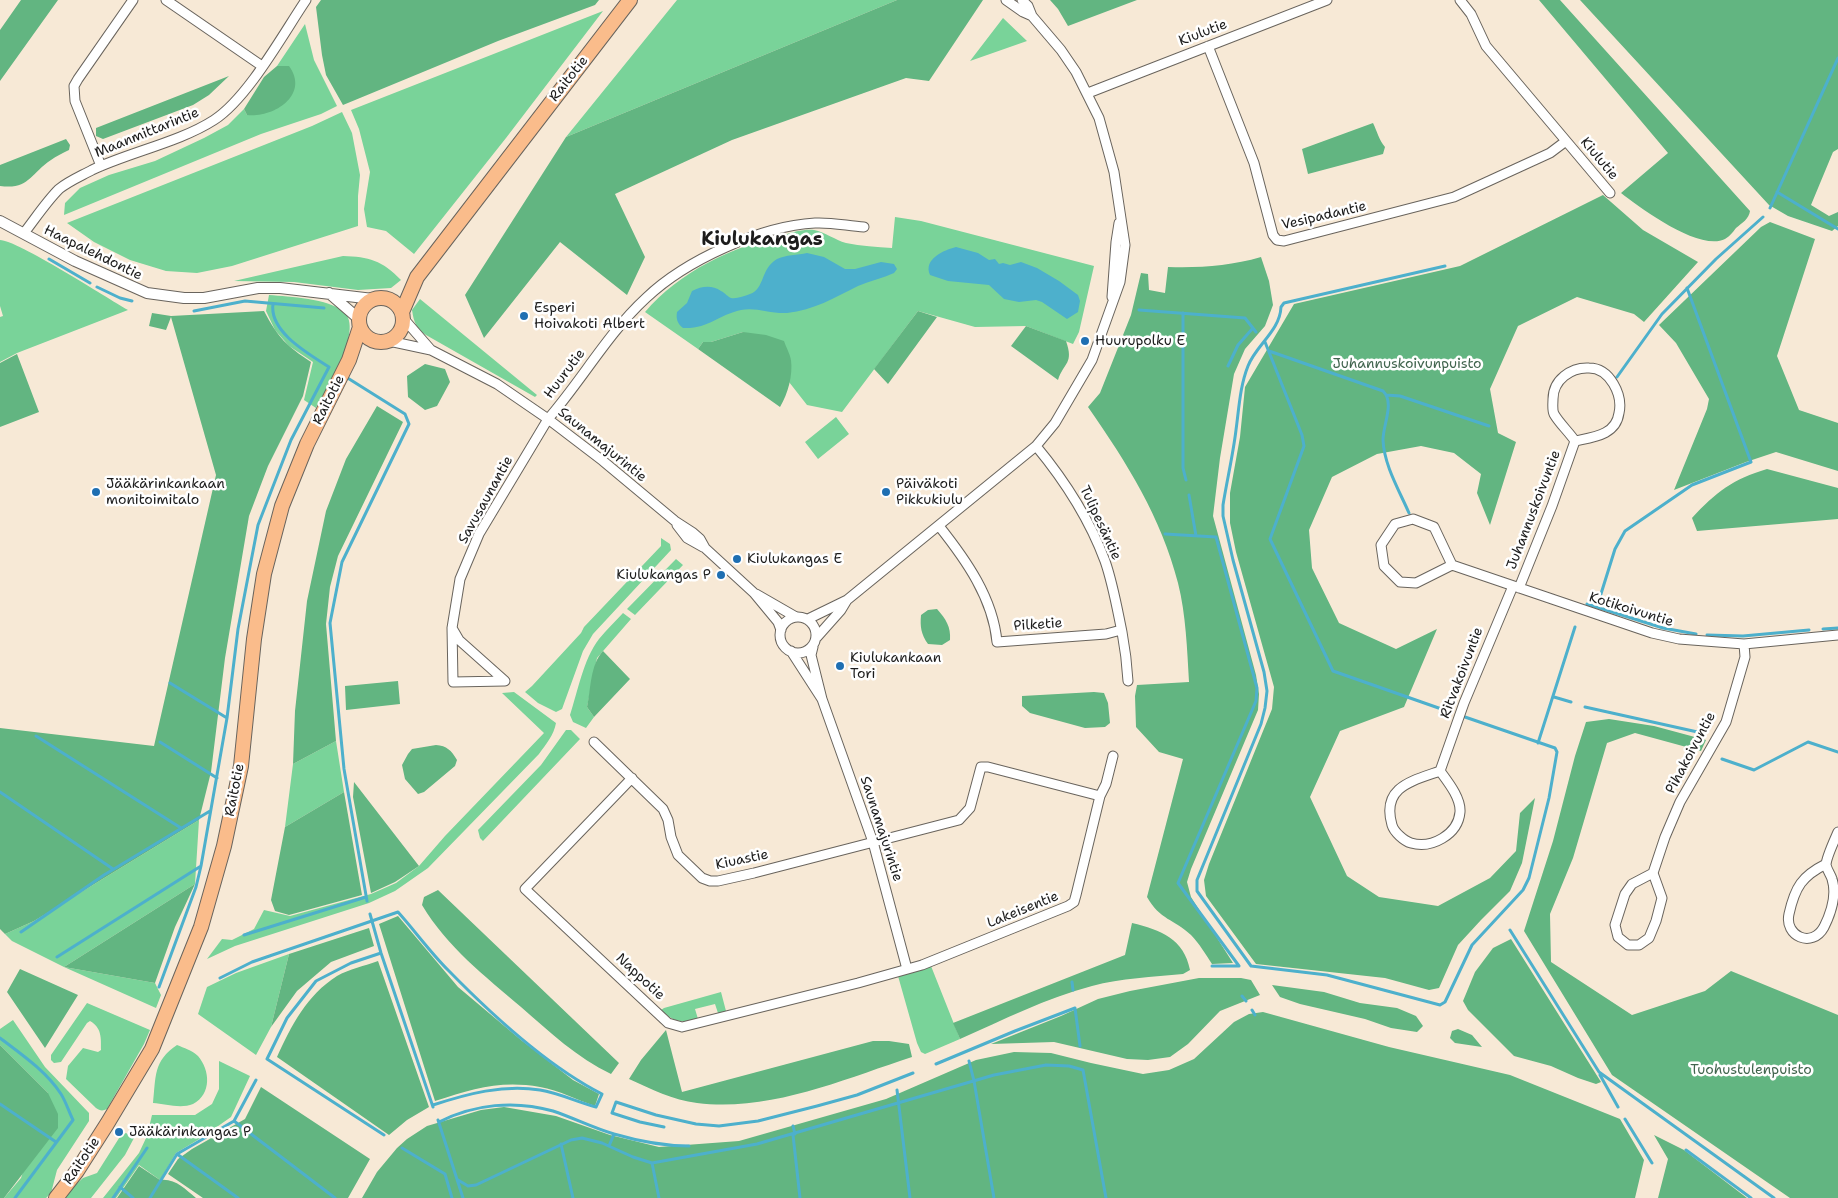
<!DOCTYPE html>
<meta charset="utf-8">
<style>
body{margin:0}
canvas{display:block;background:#f7e9d6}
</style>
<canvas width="1838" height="1198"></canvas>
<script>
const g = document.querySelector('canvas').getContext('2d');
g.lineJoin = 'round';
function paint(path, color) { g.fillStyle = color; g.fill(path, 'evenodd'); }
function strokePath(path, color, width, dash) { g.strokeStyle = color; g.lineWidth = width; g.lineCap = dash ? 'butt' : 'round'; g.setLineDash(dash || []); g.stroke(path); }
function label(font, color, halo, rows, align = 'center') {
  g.font = font + ' "Shantell Sans",sans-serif'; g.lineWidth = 5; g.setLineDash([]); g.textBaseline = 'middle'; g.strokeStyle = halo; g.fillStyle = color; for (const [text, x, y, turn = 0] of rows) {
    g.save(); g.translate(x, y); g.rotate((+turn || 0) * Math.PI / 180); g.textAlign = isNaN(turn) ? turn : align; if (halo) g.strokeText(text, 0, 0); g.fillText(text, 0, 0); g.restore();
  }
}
const green = new Path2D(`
 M 677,0 L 897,0 L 566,137 Z
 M 603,11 L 506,138 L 414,254 L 386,231 L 367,227 L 364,209 L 370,172 L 359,129 L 351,110 Z
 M 1003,18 L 1027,41 L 970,61 Z
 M 305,24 L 314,60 L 337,106 L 321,114 L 261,134 L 64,215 L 65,203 L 80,188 L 109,175 L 155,161 L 204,138 L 228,125 L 244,109 L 247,115 L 289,66 L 277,66 Z
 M 342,112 L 352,133 L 360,175 L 358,196 L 358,226 L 232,266 L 197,273 L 166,271 L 130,260 L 94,242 L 67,223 L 312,126 Z
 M 895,217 L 921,221 L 1094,266 L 1079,332 L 1073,344 L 1026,326 L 975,327 L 918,311 L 842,412 L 807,405 L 789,382 L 791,360 L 743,332 L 711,342 L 703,342 L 698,349 L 645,312 C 679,272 733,246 784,235 C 793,232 804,229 814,230 C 825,232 835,240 846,243 C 861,246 877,247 892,248 Z
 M 0,240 C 17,240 107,298 128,310 L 17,353 L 0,362 L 0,317 L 3,316 L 0,306 Z
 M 343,256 C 369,257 382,260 401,280 L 391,288 L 358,290 L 294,282 L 234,281 Z
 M 269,295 C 290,297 328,298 344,312 C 364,330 326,389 316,408 L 304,400 L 313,362 L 289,346 L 275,330 L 266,311 Z
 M 420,299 L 537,395 L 535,397 L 426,335 C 416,328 414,323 412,310 Z
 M 836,417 L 849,434 L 818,459 L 805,442 Z
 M 661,538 L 670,544 L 671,550 L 593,634 L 583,651 L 562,709 L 556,712 L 538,703 L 525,692 L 532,686 L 581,633 L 584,627 L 661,546 Z
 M 676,559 L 683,565 L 635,615 L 627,609 Z
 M 623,613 L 631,619 L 597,658 L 587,707 L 594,717 L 586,728 L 573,722 L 570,715 C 578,691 583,660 599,639 C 606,630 615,622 623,613 Z
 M 514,692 L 556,723 C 554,735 546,744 539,754 L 428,868 L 395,891 L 369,903 L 235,946 L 207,959 L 222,939 L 232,940 L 254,929 L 264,910 L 290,916 L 371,894 L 396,883 L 419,866 L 445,836 L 544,733 L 502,693 Z
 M 566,730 L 571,730 L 580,739 L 483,841 L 480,838 L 478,830 L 541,765 Z
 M 336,741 L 344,792 L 285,827 L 293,764 Z
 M 199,820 L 195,884 L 64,967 L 155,983 L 161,995 L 156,1008 L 64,967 L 12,941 L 5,934 L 34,921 Z
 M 289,954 L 271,1027 L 256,1055 L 198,1014 L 207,987 L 236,973 Z
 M 931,966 L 960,1039 L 925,1054 L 921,1052 L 917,1043 L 898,976 Z
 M 721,992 L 726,1011 L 718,1013 L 715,1004 L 695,1009 L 698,1019 C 681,1023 673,1022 661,1010 L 664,1008 Z
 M 87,1003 L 150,1030 L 144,1044 L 107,1109 C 103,1111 100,1111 96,1108 L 66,1079 L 68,1066 L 83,1048 L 98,1052 L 101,1050 C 101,1038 102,1028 90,1021 L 87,1023 L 61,1062 L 54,1063 L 51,1060 L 51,1055 Z
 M 13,1020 L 45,1067 L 89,1113 L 89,1121 L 57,1170 L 51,1193 L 46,1198 L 4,1198 L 21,1178 L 48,1093 L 0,1045 L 0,1029 Z
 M 177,1045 C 184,1048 192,1050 198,1056 C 210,1070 212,1094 193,1104 C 181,1109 165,1104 153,1103 C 156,1077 153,1061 177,1045 Z
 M 219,1061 L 250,1076 L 231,1117 L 201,1138 L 176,1153 L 160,1180 L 139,1165 L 116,1198 L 103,1198 L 139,1153 L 147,1136 L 152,1115 L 195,1115 L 212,1104 L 219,1089 Z
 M 126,1133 L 134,1138 L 125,1155 L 91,1198 L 64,1198 L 72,1188 L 83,1178 L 97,1173 L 121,1135 Z`);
const forest = new Path2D(`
 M 21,0 L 58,0 L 0,81 L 0,30 Z
 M 321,0 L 599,0 L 595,5 L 498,41 L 343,105 L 326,75 L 322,55 L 316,7 Z
 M 897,0 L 983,0 L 929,81 L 906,78 L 732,140 L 615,194 L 645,257 L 627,295 L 560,242 L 484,338 L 465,295 L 566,137 Z
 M 1050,0 L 1137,0 L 1068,26 L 1058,9 Z
 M 1539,0 L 1560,0 L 1750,211 C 1749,219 1742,223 1736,228 C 1733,232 1729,237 1725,239 C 1700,252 1640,208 1621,193 L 1668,153 Z
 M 1580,0 L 1838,0 L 1838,149 L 1833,152 L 1811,205 L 1829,216 L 1838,212 L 1838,226 L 1832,231 L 1788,216 L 1769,205 Z
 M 277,66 L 289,66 C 310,95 274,118 247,115 L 244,109 L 264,77 Z
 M 229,76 L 209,95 L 193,105 L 103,139 L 96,136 L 96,128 Z
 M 1373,123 C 1377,131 1379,140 1385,147 L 1383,154 L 1308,174 L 1302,149 Z
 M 66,139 L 70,145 L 69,150 C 63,153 56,156 51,160 C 30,174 29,190 0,186 L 0,165 Z
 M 1603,195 L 1643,230 L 1698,262 L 1644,322 L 1634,314 L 1577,297 L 1518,326 L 1490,389 L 1498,433 L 1516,442 L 1490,525 L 1477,493 L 1481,474 L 1454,453 L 1421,446 L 1377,454 L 1332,477 L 1309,530 L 1312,568 L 1339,623 L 1396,649 L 1437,629 L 1404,707 L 1340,731 L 1310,797 L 1347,876 L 1379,897 L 1438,906 L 1490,878 L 1516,851 L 1520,813 L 1535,798 L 1522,863 L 1510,891 L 1481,920 L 1458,945 L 1439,988 L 1429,990 L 1385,978 L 1256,964 L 1206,896 L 1204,880 L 1209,864 L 1272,709 L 1274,687 L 1236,552 L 1230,523 L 1230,493 L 1240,437 L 1245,387 L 1294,304 L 1460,266 Z
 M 1770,222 L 1815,239 L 1777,356 L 1799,410 L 1838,423 L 1838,471 L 1776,452 L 1746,462 L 1674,490 L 1707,409 L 1709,399 L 1676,343 L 1659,325 L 1761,227 Z
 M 1261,257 L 1269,281 L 1273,305 L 1265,326 L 1245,349 L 1234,374 L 1220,458 L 1213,516 L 1256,675 L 1259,694 L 1258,710 L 1191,869 L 1187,882 L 1191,897 L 1233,963 L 1212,964 C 1206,955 1199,943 1191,935 C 1174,919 1160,920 1147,897 L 1183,759 L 1159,752 L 1136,727 L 1135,696 L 1137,685 L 1189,682 C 1187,649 1186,615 1178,583 C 1161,517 1127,463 1088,407 L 1100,393 L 1131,315 L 1141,273 L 1148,274 L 1149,290 L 1165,293 L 1168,267 C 1200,268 1230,266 1261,257 Z
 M 264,311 C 278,338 287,346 311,362 L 303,396 L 268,466 L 249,516 L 225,658 L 211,772 L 199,820 L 34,921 L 5,934 L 0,929 L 0,728 L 154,746 L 216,475 L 171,317 L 166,330 L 149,326 L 152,313 L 171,316 Z
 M 918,311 L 937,317 L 888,384 L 874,369 Z
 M 1026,326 L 1066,341 C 1074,364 1064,362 1058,380 L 1011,346 Z
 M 743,332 L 766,335 L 784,341 C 786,347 790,354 791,360 C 793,375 788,394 780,407 L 698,349 L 703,342 L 711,342 Z
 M 17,354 L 39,412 L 0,427 L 0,363 Z
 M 425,364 L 445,369 L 450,382 L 437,406 L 425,410 L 408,397 L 407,376 Z
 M 377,406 L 403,422 L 338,556 L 330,587 L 326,624 L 336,741 L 293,764 L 295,711 L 307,601 L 326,511 L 346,459 Z
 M 1767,469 L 1838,488 L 1838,519 L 1697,531 L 1692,518 C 1716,492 1733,479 1767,469 Z
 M 937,609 C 946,619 951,627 950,640 L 942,645 L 928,644 C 921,634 920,627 921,615 L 928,610 Z
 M 603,651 L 630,679 L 594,717 L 587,707 C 591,689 590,665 603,651 Z
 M 398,681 L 400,704 L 346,710 L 345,686 Z
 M 1094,692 L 1104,693 L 1108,703 L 1110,723 L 1105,727 L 1085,728 L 1030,713 L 1022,706 L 1022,696 Z
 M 1609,719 L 1654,726 L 1706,740 L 1701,751 L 1635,733 L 1607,743 L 1573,858 L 1550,914 L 1551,962 L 1632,1015 L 1705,991 L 1731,971 L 1838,1015 L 1838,1198 L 1790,1198 L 1612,1075 L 1524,931 L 1553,841 L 1575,756 L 1586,722 Z
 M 436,745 C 447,746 451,750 457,760 L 455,766 L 424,792 L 418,794 L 405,779 L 402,765 L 408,754 L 412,749 Z
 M 354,782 L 419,866 L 395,882 L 371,893 L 353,797 Z
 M 344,792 L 362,895 L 289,915 L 275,911 L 271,900 L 285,827 Z
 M 195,884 L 175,927 L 155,983 L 64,967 Z
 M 438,890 L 619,1063 L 611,1074 C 577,1058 550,1032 521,1007 C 485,976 447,947 422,905 L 424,897 Z
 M 398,916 L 458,987 L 521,1040 L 573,1080 L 599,1094 L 595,1106 C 577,1100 559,1090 540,1087 C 500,1080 473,1089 435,1101 L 379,924 Z
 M 1132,923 C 1161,930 1184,939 1190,970 L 1183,974 C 1153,977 1121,978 1092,986 C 1046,998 1003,1020 960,1039 L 953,1023 L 1125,955 Z
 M 369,928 L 374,946 L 331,962 L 297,991 L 271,1027 L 289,954 Z
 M 1511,939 L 1601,1082 L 1596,1084 L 1578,1078 L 1551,1066 L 1514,1056 L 1468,1010 L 1463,1001 L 1475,972 L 1493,948 Z
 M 378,961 L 429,1107 L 407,1120 L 389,1135 L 277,1057 C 291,1026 307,995 337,976 C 349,969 365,966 378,961 Z
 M 20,969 L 78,995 L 45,1048 L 7,992 Z
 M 1199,978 L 1241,978 L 1251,980 L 1260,995 L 1220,1011 L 1188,1044 L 1170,1057 L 1148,1060 L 1127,1059 L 1054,1042 L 991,1044 L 1061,1016 L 1098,999 L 1130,991 Z
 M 1272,985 L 1324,992 L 1360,1003 L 1397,1008 L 1416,1016 L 1423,1026 L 1417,1032 L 1391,1028 L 1365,1019 L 1300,1004 L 1280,997 Z
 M 1263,1012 L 1389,1047 L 1510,1075 L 1620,1119 L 1644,1160 L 1635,1198 L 362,1198 L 377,1172 L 397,1148 L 407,1139 L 427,1126 L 481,1110 L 504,1107 L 556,1116 L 610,1135 L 659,1147 L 739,1141 L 886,1099 L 976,1060 L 1014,1052 L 1051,1053 L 1091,1063 L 1143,1074 L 1169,1070 L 1194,1059 L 1234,1022 L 1249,1014 Z
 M 1458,1029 L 1472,1035 L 1482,1047 L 1455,1043 L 1450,1038 L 1452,1031 Z
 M 666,1030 L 682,1092 L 873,1041 L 889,1041 L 909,1044 L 912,1057 C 844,1079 771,1112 697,1103 C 673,1100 651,1089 629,1079 L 641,1060 Z
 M 0,1045 L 48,1093 L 58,1114 L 58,1128 L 4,1198 L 0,1198 Z
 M 261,1087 L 370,1159 L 348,1198 L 203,1198 L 168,1174 L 178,1159 L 192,1149 L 245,1119 Z
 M 1654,1135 L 1684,1150 L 1747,1198 L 1658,1198 L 1668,1159 Z
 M 139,1166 L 160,1180 C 175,1178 185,1189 196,1198 L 117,1198 Z`);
const water = new Path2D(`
 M 956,247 L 978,253 L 989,260 L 995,259 L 999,264 L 1003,263 L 1010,265 L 1021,262 L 1037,268 L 1059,281 L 1078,295 L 1080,301 L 1078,312 L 1067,319 L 1042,302 L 1036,300 L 1019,302 L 1004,299 L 989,285 L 948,281 L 930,275 C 923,259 944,250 956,247 Z
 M 807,253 L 824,257 L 845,269 L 855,269 L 881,262 L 894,264 L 897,269 L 894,273 C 883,278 870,281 858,286 C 834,298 814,310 787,313 C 771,314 756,307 741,310 C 718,315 709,329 683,328 C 677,323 676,319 677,312 L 687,303 L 692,291 C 702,286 712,285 721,291 C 725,293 728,297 731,298 C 737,299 744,296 750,294 C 765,289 760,269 777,259 C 785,255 798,255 807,253 Z`);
const stream = new Path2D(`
 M 1777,192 L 1838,229
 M 1770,208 L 1838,58
 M 49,259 L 90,283
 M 1445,266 L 1284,303 L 1281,307 C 1280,331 1256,345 1248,366 C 1240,386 1239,408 1236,430 C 1233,455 1227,480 1223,505 L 1223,516 L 1233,560 L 1264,672 L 1267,691 L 1265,708 L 1261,724 L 1197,880 L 1197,891 L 1251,966 L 1327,975 L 1440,1005 L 1445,1002 L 1472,945 L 1523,890 L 1529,878 L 1549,798 L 1557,752 L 1555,748 L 1465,717
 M 97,287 L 120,298 L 132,301
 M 1139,310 L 1245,318 L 1256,332
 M 194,311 L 245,301 L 324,308
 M 1183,313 L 1183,468 L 1186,480
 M 1265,342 L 1302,435 L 1304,446 L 1270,539 L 1333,671 L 1450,712
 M 1269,351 L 1383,391 C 1395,403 1383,424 1383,440 C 1384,465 1399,490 1409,513
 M 1228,366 L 1238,345 L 1253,328
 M 346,377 L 405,414 L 409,424 L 342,562 L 330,623 L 344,769 L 367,901
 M 1617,377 L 1662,314 L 1716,259 L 1763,217
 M 1386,395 L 1400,396 L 1489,426
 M 1189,495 L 1196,536
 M 1165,534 L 1216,537 L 1257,688 L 1256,701 L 1178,883 L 1239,966
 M 1600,597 L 1615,549 L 1625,531 L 1692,485 L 1751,462 L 1687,288
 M 1587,604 L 1663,628 L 1696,634
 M 1823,629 L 1838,628
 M 1707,635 L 1743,636 L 1809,630
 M 170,683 L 227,718 L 238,629 L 258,525 L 291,440 L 329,367 C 309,354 269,332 273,304
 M 1554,697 L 1571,702
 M 1585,707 L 1702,733
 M 36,736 L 181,828
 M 160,742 L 217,778
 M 1538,743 L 1575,627
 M 1722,759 L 1754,770 L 1808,742 L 1838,752
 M 0,792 L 113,869
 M 370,914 L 381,953 L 433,1107
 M 1510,930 L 1599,1072 L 1774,1198
 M 21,932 L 104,875 L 210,811
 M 244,935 L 366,897
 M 381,953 L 351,963 L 316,981 L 287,1018 L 267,1059 L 384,1135
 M 57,957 L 201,866 L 227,718
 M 1212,966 L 1239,966
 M 220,978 L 252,962 L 398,912 C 415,931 430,952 448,970 C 489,1012 549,1067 602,1094 L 596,1107 C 577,1102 559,1093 540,1090 C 503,1084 467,1094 433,1105
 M 1072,982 L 1073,990
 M 159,987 L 196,887 L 201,866
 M 1242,996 L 1246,1001
 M 1252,1010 L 1255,1015
 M 0,1038 C 21,1054 46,1071 61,1094 C 66,1102 69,1112 73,1120 L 15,1198
 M 969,1061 L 974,1081 L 994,1198
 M 936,1064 L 1015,1031 L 1075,1008 L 1080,1046
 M 1600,1075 L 1618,1107
 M 897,1090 L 910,1198
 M 0,1104 L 56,1142
 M 1625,1119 L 1652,1163
 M 438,1120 L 463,1198
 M 234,1121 L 335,1198
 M 439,1122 C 474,1104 515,1100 553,1111 C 574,1118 593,1128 614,1134 C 638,1141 663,1146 689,1146
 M 793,1126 L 795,1134
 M 664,1127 L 640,1122 L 612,1113 L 616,1102 L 656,1115 L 696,1124 L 719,1126 L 758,1121 L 817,1106 L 857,1095 L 913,1073
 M 793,1135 L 800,1198
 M 561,1144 L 573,1198
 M 609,1146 L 614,1134
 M 402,1148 L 445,1174 L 452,1198
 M 1686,1150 L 1751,1198
 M 177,1154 L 238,1198
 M 652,1163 L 659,1198
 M 458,1180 L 468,1186 L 476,1185 L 571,1140 L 582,1138 L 602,1143 L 633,1157 L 652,1163 L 757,1144 L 994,1075 L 1046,1065 L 1069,1066 L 1083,1070 L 1106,1198
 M 120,1187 L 133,1198
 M 113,1198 L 147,1148
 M 150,1198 L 177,1154 L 234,1121 L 256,1080`);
const minor = new Path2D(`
 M 166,0 L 262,66
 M 1006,0 L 1023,12 L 1032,16
 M 1460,0 L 1471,14 L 1486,46 L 1610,193
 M 1208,46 L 1254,163 L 1273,235 L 1277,240 L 1284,241 L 1454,197 L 1550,153 L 1566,141
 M 1088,93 L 1327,0
 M 101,166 L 75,101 L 74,86 L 78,79 L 133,0
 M 24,233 C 35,219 46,202 59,189 C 69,181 81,176 92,170 C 130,152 180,142 214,120 C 248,98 283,34 306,0
 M 1112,297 L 1116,242 L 1119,223
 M 404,319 L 431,350
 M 389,341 L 431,350 L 497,384 L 548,419 L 603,461 L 675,521 L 692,532 L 700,539 L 705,548 L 754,593 L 778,622 L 781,630
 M 1036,446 C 1065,481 1089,518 1105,561 C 1113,584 1117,608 1122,632 C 1125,648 1127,664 1128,681
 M 677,525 L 687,538 L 703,547
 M 939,526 C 966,560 993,598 997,642 L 1106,634 L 1121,630
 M 1452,565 L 1416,583 L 1400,582 L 1384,566 L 1381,545 L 1395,524 L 1413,519 L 1434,527 L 1452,565 L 1652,633 L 1679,639 L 1744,644 L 1838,635
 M 1519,588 L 1552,506 L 1575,441 C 1594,437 1616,435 1619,413 C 1623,395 1610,368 1589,368 C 1571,367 1553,380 1553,399 C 1553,403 1552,410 1554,414 C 1559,423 1569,432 1575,441
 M 756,594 L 796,617
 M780 635a18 18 0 1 1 36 0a18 18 0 1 1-36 0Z
 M 808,619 L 847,600 L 1036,446 L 1055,423 L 1092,360 L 1120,282 L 1125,245 L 1114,172 L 1099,118 L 1076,72 L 1061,50 L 1032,16 L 1028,6 L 1022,0
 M 452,628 L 459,640 L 505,681 L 453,682 L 452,628 L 460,579 L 479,534 L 548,419 C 582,380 608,333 646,298 C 686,260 761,226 815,223 C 831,222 848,226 864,227
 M 817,637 L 841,610 L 847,600
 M 791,651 L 822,699 L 811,655 L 813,647
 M 822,699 L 873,842 L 907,969
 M 594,742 L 663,809 L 668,820 L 671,837 L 678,855 L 702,878 L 710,881 L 718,881 L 754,873 L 959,820 L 970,808 L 981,767 L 988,767 L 1100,796
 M 1440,771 C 1448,782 1461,798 1460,812 C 1458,835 1431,849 1411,843 C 1404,841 1394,832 1392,825 C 1381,787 1412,781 1440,771 L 1464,703 L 1513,586
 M 632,778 L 525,889 L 668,1023 L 682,1027 L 858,983 L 922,965 L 1068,906 L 1074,902 L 1076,895 L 1100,796 L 1106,784 L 1113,756
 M 1826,864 C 1802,876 1795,887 1789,914 C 1784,936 1812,949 1824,927 C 1831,913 1837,895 1832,879 C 1831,875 1827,870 1826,865 C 1826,858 1835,839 1838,832
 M 1653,873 L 1662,898 L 1656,921 L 1649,938 L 1639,945 L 1628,945 L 1618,937 L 1615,925 L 1625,894 L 1632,884 L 1653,873 L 1665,837 L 1680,802 L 1726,722 L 1745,657 L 1744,644`);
const tertiary = new Path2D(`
 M 0,221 L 75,261 L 147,293 L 184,298 L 204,298 L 258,288 L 280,288 L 373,299
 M 329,293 L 359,319`);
const primary = new Path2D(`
 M359 320a22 22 0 1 1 44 0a22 22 0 1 1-44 0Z
 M 402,312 L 417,277 L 630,0
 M 56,1198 L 77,1171 L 107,1124 L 152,1049 L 201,927 L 224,846 L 241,766 L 254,639 L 264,574 L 282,506 L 307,444 L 349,360 L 360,327`);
const markers = [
 [524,316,5,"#1f6fb2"],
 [1085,341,5,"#1f6fb2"],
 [96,492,5,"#1f6fb2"],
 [886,492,5,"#1f6fb2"],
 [737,559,5,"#1f6fb2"],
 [721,575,5,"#1f6fb2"],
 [840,666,5,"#1f6fb2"],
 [119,1132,5,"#1f6fb2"]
];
const streetNames = [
 ["Kiulutie",1203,33,-21],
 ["Raitotie",569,79,-52],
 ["Maanmittarintie",147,133,-22],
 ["Kiulutie",1599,159,50],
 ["Vesipadantie",1324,216,-13],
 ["Haapalehdontie",93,253,26],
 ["Huurutie",565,374,-53],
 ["Raitotie",329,400,-63],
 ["Saunamajurintie",602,445,39],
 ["Savusaunantie",486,500,-61],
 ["Juhannuskoivuntie",1534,510,-69],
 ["Tulipesäntie",1100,523,65],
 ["Kotikoivuntie",1631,610,17],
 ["Pilketie",1038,625,-4],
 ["Ritvakoivuntie",1462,673,-69],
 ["Pihakoivuntie",1691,753,-62],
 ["Raitotie",235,790,-79],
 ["Saunamajurintie",881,829,72],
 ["Kiuastie",742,860,-12],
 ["Lakeisentie",1023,910,-22],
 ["Nappotie",640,977,43],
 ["Raitotie",82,1161,-56]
];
const poiNames = [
 ["Esperi",534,308],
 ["Hoivakoti Albert",534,324],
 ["Huurupolku E",1095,341],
 ["Jääkärinkankaan",106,484],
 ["monitoimitalo",106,500],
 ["Päiväkoti",896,484],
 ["Pikkukiulu",896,500],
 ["Kiulukangas E",747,559],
 ["Kiulukangas P",711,575,"right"],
 ["Kiulukankaan",850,658],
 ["Tori",850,674],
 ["Jääkärinkangas P",129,1132]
];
const parkNames = [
 ["Juhannuskoivunpuisto",1407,364],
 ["Tuohustulenpuisto",1751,1070]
];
const districtNames = [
 ["Kiulukangas",762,240]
];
paint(green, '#79d399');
paint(forest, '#62b581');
paint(water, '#4db0cc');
strokePath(stream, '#4db0cc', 3);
strokePath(minor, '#69645d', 11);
strokePath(tertiary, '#69645d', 12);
strokePath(primary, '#69645d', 16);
strokePath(minor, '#fff', 9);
strokePath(tertiary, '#fff', 10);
strokePath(primary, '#fabc8b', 14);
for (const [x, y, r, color] of markers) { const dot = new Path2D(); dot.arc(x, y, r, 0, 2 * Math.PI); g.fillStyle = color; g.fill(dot); strokePath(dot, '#fff', 2); }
label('14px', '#1c1c1c', '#fff', streetNames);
label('14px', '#1c1c1c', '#fff', poiNames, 'left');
label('14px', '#41654e', '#fff', parkNames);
label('bold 19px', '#1c1c1c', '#fff', districtNames);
</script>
